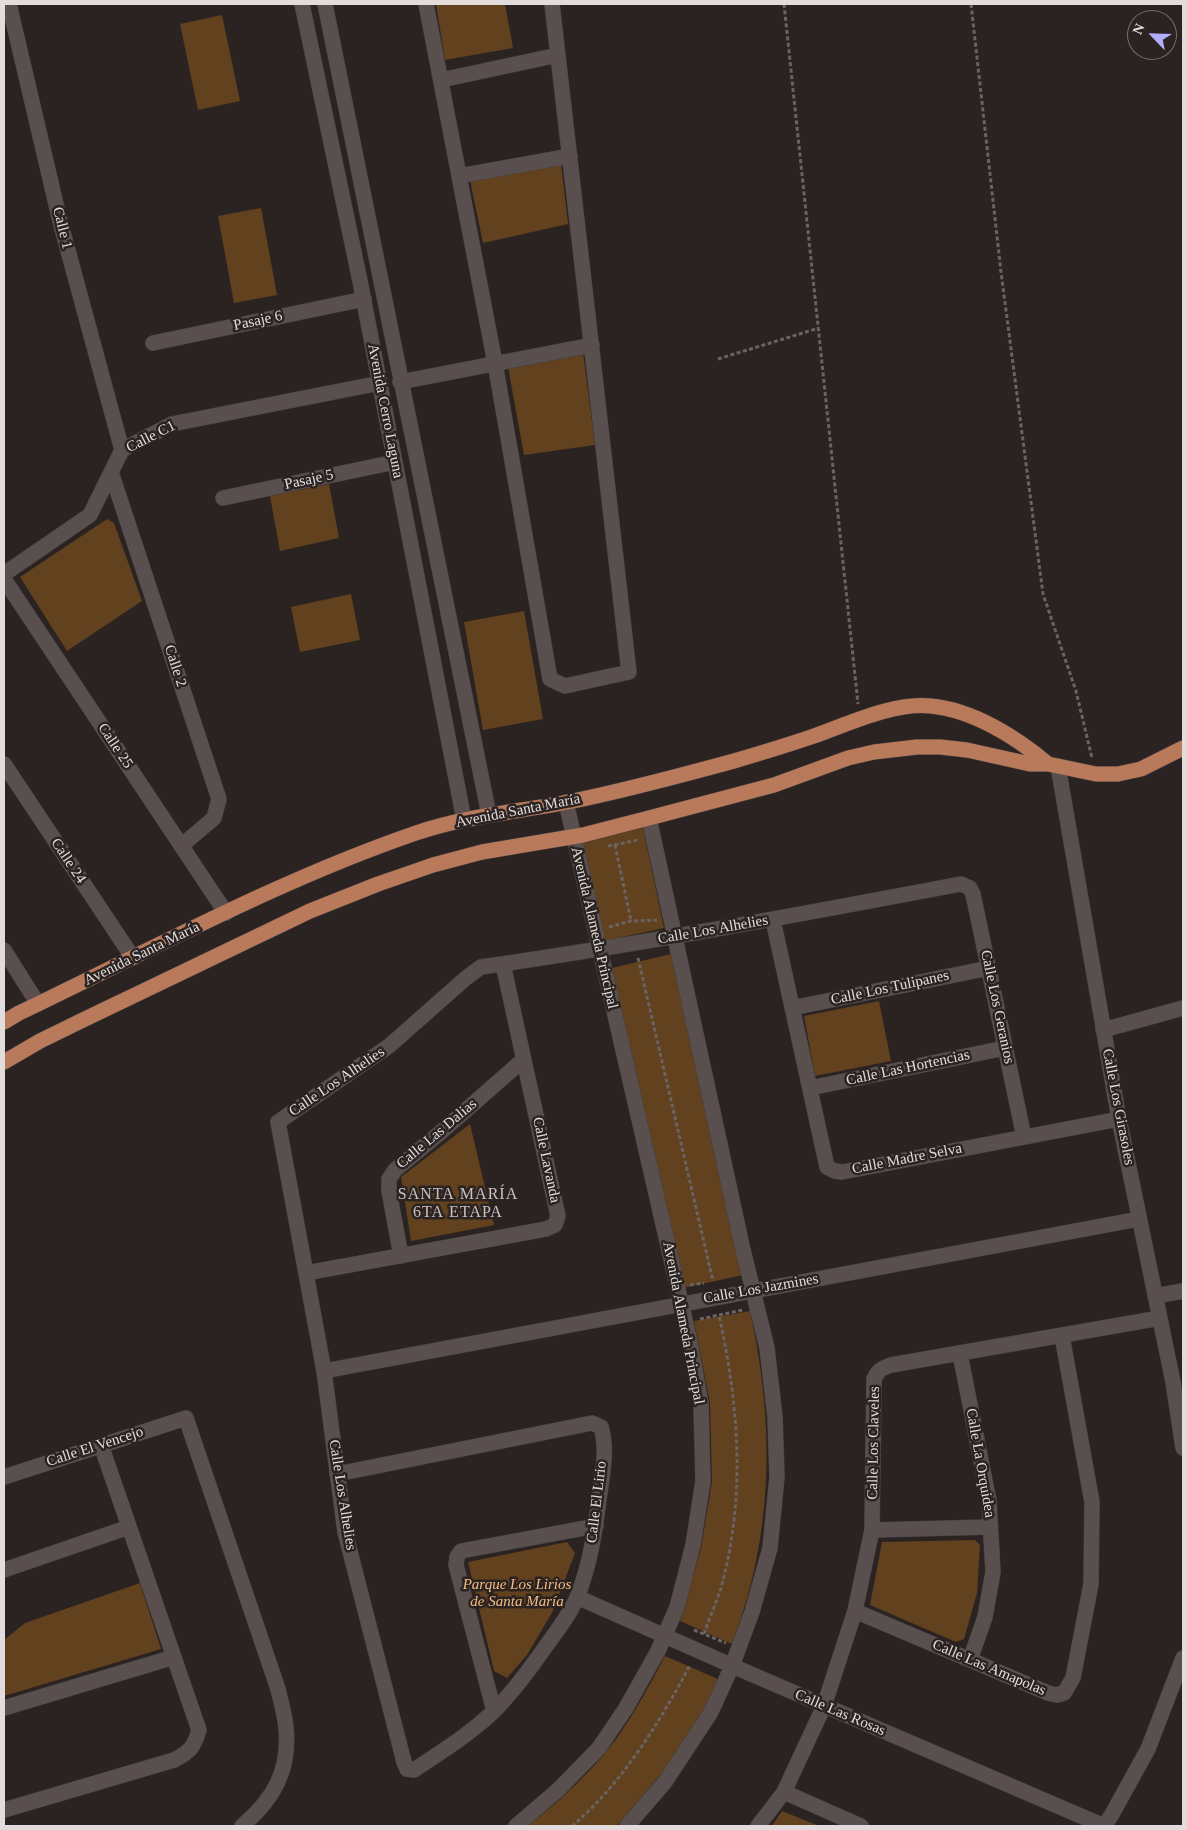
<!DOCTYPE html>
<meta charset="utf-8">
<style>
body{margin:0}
#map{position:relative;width:1187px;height:1830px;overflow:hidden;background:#2b2322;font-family:"Times New Roman",serif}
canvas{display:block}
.frame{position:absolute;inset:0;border:5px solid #e2dddc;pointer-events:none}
.north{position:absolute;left:1127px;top:10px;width:50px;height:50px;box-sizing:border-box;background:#2b2322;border:1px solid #746d6c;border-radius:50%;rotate:294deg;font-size:14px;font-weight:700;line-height:20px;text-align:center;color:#e2dddc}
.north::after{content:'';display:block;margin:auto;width:18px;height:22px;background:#b2adf9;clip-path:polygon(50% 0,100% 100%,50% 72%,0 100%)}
</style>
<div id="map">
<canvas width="1187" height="1830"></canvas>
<div class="frame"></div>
<div class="north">N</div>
</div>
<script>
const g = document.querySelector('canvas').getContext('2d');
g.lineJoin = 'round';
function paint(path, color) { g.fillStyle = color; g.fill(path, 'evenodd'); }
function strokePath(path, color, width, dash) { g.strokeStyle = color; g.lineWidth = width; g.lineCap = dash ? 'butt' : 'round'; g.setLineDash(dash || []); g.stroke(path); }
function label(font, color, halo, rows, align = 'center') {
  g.font = font + ' "Times New Roman",serif'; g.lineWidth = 5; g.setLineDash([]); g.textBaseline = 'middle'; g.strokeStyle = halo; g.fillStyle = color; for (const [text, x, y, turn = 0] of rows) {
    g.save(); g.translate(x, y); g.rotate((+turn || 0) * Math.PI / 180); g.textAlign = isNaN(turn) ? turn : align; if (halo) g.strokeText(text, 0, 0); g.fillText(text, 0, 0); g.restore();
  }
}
const green = new Path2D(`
 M 436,4 L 505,4 L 513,48 L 445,60 Z
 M 222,15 L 240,101 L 198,110 L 180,24 Z
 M 561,163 L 568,224 L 483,243 L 470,180 Z
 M 261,208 L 277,295 L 234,303 L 218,216 Z
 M 583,352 L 595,445 L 524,455 L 508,367 Z
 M 329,484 L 339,538 L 280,551 L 270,496 Z
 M 107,519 L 114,523 L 142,601 L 67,651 L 20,577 Z
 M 351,594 L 360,640 L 300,652 L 291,607 Z
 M 524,611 L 543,719 L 483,730 L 464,622 Z
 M 643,828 L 664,928 L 604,941 L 583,841 Z
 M 671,954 L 743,1275 L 683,1288 L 612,968 Z
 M 879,1001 L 891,1061 L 815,1076 L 804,1016 Z
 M 470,1124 L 494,1225 L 411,1241 L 401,1177 Z
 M 750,1311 C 775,1425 774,1534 732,1644 L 680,1621 L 701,1548 L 712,1481 L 710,1403 L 694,1321 Z
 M 975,1540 L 980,1545 L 977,1593 L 964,1639 L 956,1642 L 870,1605 L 882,1542 Z
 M 567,1542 L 575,1553 L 553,1611 L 527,1655 L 507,1678 L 494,1671 L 468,1562 Z
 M 140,1583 L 161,1649 L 4,1696 L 4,1640 L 25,1623 Z
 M 665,1656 L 718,1679 L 701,1717 L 661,1774 L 617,1826 L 527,1826 C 559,1803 596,1767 619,1735 C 636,1710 651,1683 665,1656 Z
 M 782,1811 L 819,1826 L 772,1826 Z`);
const path = new Path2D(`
 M 784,4 L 858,704
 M 971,4 L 1001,272 L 1043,594 L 1076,691 L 1092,758
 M 718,359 L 819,328
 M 615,845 L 631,921
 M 608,846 L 638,840
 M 609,927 L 631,921 L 657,920
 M 638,958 L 713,1281
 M 690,1285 L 704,1283
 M 700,1319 L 743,1310
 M 694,1630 L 726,1643
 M 704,1634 C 709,1619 716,1603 721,1588 C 746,1496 739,1407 719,1315
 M 572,1826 C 621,1785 660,1722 690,1665`);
const minor = new Path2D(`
 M 9,4 L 60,221 L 122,450
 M 302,4 L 360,281 L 464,820
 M 325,4 L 489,815
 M 426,4 L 495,363 L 550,679 L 565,686 L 629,672 L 552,4
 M 441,80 L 558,55
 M 459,176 L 570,156
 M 153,343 L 364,299
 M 400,382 L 592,345
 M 111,472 L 219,799 L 214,818 L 181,846
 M 223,498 L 395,462
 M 4,574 L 90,515 L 122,450 L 172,424 L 380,383
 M 4,579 L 226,913
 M 4,764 L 133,958
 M 1058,766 L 1119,1119 L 1173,1382 L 1183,1448
 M 773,920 L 827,1167 L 835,1171 L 842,1172 L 1119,1119
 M 4,950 L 38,1004
 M 792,1008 L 989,968
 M 1103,1030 L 1183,1008
 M 810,1088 L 1005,1048
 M 401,1256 L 389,1191 L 389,1179 L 395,1170 L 441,1132 L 523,1060
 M 306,1273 L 546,1229 L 555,1225 L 558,1216 L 503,964
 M 1155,1296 L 1183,1291
 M 960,1354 L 989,1501 L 993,1572 L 985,1617 L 970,1660
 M 324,1371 L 1139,1219
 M 337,1474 L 592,1423 L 601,1427 C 608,1449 602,1477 599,1499 C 595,1532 590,1564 578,1595 C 571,1613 557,1631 546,1646 C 530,1669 513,1692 494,1711 C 470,1734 441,1752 414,1770 L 407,1769 L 404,1762 L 345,1532 L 324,1371 L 278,1122 L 389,1046 L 466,978 L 481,967 C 642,944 802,914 961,884 L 970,888 L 973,894 L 1024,1137
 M 4,1477 L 186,1418 L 278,1689 C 281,1702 285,1715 286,1728 C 290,1770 274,1799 242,1826
 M 872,1530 L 990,1527
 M 4,1570 L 129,1527
 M 577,1597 L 744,1671 L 1104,1826
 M 855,1611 L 1048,1693 L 1057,1695 L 1064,1693 L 1073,1678 L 1091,1584 L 1092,1502 L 1062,1336
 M 4,1708 L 174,1657
 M 494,1711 L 456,1565 L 457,1557 L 461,1551 L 596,1526
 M 784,1792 L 861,1826
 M 4,1810 L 174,1760 C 190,1752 194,1747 199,1730 L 101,1445
 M 516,1826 L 558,1790 L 599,1748 L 626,1708 L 658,1651 L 677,1607 L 693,1545 L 703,1481 L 701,1403 L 689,1337 L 566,802
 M 627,1826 L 665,1782 L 711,1712 L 732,1666 L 752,1612 L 770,1548 L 777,1477 L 775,1417 L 767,1348 L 743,1250 L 649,818
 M 758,1826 L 784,1792 L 824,1706 L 855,1611 L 872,1530 L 874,1379 C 878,1370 882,1368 891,1365 L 1160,1318
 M 1104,1826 L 1111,1816 L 1148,1749 L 1183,1658`);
const major = new Path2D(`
 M 4,1022 L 19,1013 C 149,951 279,880 416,833 C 465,816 517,812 568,802 C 624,791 679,776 734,761 C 761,753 788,745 814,736 C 848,724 893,702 931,706 C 973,710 1016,737 1048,764
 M 4,1062 L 40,1041 L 85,1019 L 310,911 L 378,884 L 433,865 L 482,852 L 583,835 L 649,818 L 774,785 L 848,758 L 874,752 L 917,747 L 940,747 L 967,750 L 1030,764 L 1048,764 L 1096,774 L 1118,774 L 1141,769 L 1183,748`);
const streetNames = [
 ["Calle 1",62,228,76],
 ["Pasaje 6",258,321,-12],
 ["Avenida Cerro Laguna",385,411,79],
 ["Calle C1",151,437,-27],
 ["Pasaje 5",309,480,-12],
 ["Calle 2",175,666,72],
 ["Calle 25",115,746,56],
 ["Avenida Santa María",518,811,-11],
 ["Calle 24",68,861,56],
 ["Avenida Alameda Principal",594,928,77],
 ["Calle Los Alhelies",713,930,-10],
 ["Avenida Santa María",142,954,-26],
 ["Calle Los Tulipanes",890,988,-12],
 ["Calle Los Geranios",997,1007,78],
 ["Calle Las Hortencias",908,1068,-12],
 ["Calle Los Alhelies",337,1082,-34],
 ["Calle Los Girasoles",1118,1107,79],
 ["Calle Las Dalias",437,1134,-40],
 ["Calle Madre Selva",907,1159,-11],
 ["Calle Lavanda",546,1160,78],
 ["Calle Los Jazmines",761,1289,-10],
 ["Avenida Alameda Principal",683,1323,79],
 ["Calle Los Claveles",874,1443,-89],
 ["Calle El Vencejo",95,1447,-18],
 ["Calle La Orquidea",980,1463,80],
 ["Calle Los Alhelies",342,1495,81],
 ["Calle El Lirio",597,1502,-83],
 ["Calle Las Amapolas",989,1668,23],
 ["Calle Las Rosas",840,1713,23]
];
const parkNames = [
 ["Parque Los Lirios",517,1585],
 ["de Santa María",517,1602]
];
const neighbourhoodNames = [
 ["SANTA MARÍA",458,1195],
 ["6TA ETAPA",458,1213]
];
paint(green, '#61411e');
strokePath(minor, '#453f3e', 16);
strokePath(major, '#453f3e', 16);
strokePath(path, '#6a6362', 3, [4, 2.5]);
strokePath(minor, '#584f4e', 15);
strokePath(major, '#b9795b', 15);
label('15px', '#e2dddc', '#2b2322', streetNames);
label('italic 15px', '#f4bb80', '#2b2322', parkNames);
g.letterSpacing = '1px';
label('16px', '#cbc1c0', '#2b2322', neighbourhoodNames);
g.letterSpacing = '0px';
</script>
